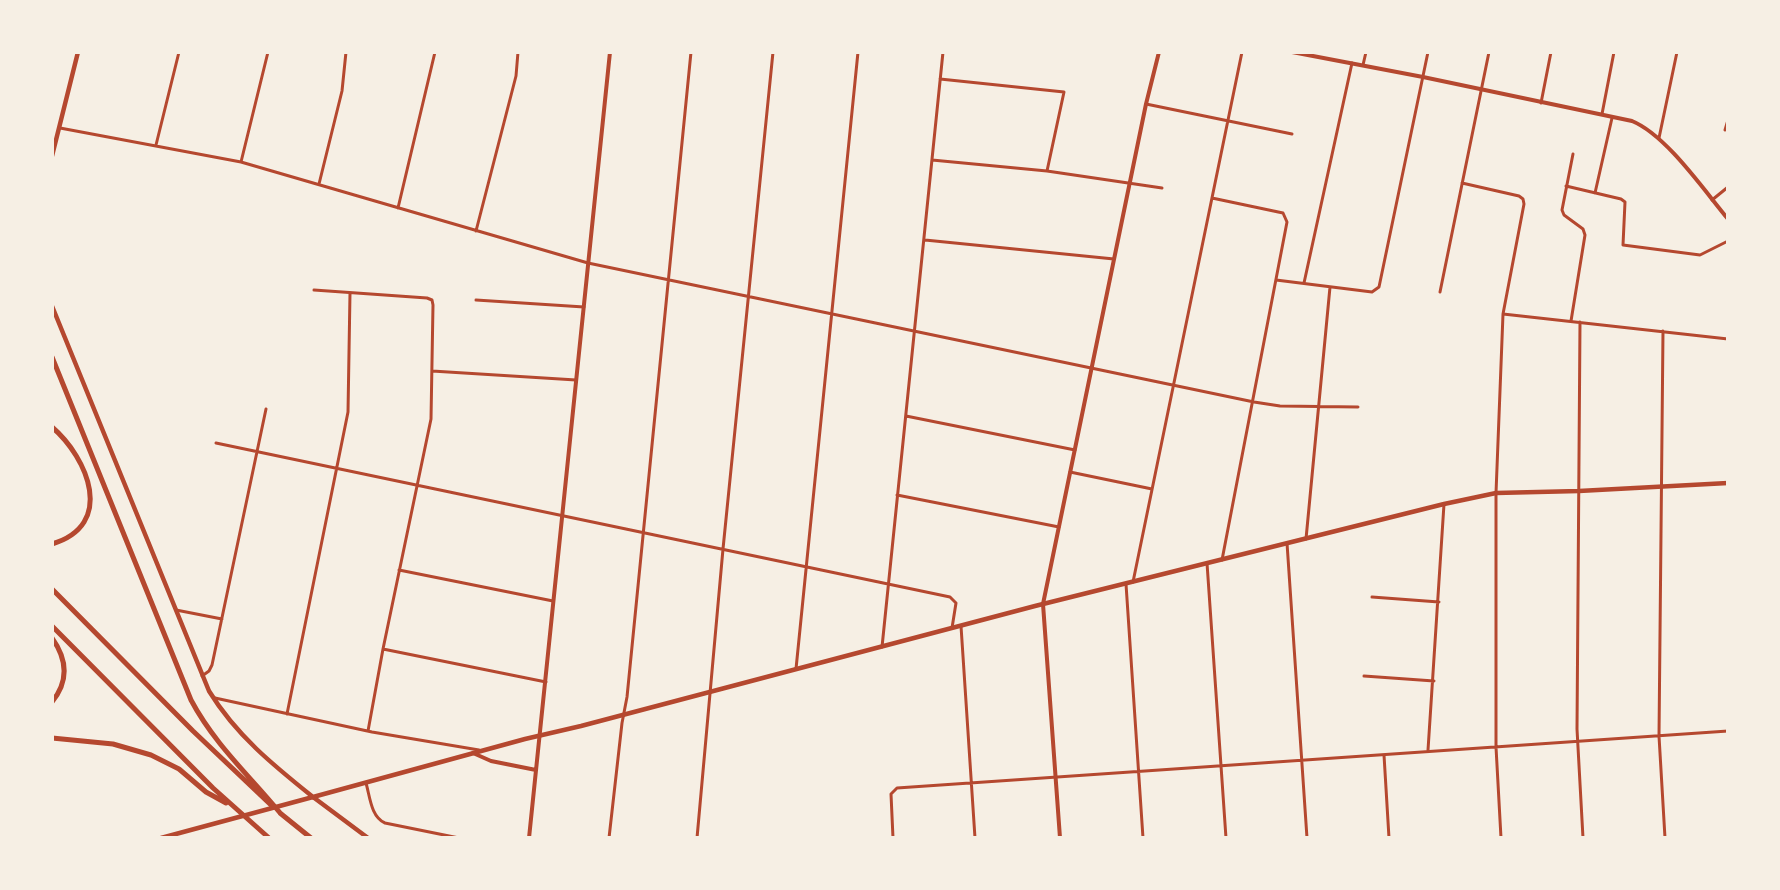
<!DOCTYPE html>
<style>
body{margin:0}
#map{position:relative;width:1780px;height:890px;overflow:hidden;background:#f6efe4;font-family:Signika,sans-serif}
canvas{display:block}
.frame{position:absolute;inset:0;border:54px solid #f6efe4;pointer-events:none}
</style>
<div id="map">
<canvas width="1780" height="890"></canvas>
<div class="frame"></div>
</div>
<script>
const g = document.querySelector('canvas').getContext('2d');
g.lineJoin = 'round';
function strokePath(path, color, width, dash) { g.strokeStyle = color; g.lineWidth = width; g.lineCap = dash ? 'butt' : 'round'; g.setLineDash(dash || []); g.stroke(path); }
const minor = new Path2D(`
 M 1363,65 L 1366,52
 M 940,79 L 1064,92 L 1047,171
 M 1541,103 L 1551,52
 M 1146,104 L 1292,134
 M 1602,114 L 1614,52
 M 60,128 L 241,162 L 588,263 L 1254,402 L 1280,406 L 1358,407
 M 1725,130 L 1728,120
 M 1659,138 L 1677,52
 M 156,145 L 179,52
 M 932,160 L 1047,171 L 1162,188
 M 241,162 L 268,52
 M 1462,183 L 1519,196 L 1523,199 L 1524,204 L 1503,314 L 1496,493 L 1496,747 L 1501,838
 M 319,184 L 342,91 L 346,52
 M 1566,186 L 1621,199 L 1625,202 L 1623,245 L 1700,255 L 1728,241
 M 1595,193 L 1612,118
 M 1212,198 L 1283,213 L 1287,222 L 1222,560
 M 1712,200 L 1728,187
 M 398,208 L 435,52
 M 476,231 L 516,76 L 518,52
 M 925,240 L 1114,259
 M 1276,280 L 1372,292 L 1379,287 L 1428,52
 M 1304,283 L 1352,63
 M 314,290 L 427,298 L 432,300 L 433,305 L 431,419 L 383,649 L 368,731
 M 1440,292 L 1489,52
 M 476,300 L 584,307
 M 1503,314 L 1728,339
 M 1571,321 L 1585,235 L 1583,229 L 1564,215 L 1562,210 L 1573,154
 M 1580,322 L 1577,729 L 1583,838
 M 1663,331 L 1659,736 L 1665,838
 M 432,371 L 576,380
 M 906,416 L 1075,450
 M 216,443 L 950,597 L 956,603 L 952,628
 M 1070,472 L 1152,489
 M 897,495 L 1059,527
 M 1306,539 L 1330,287
 M 1287,543 L 1307,838
 M 1207,563 L 1226,838
 M 399,570 L 553,601
 M 1133,582 L 1242,52
 M 1126,584 L 1143,838
 M 1372,597 L 1439,602
 M 176,610 L 222,619
 M 961,626 L 975,838
 M 882,647 L 943,52
 M 383,649 L 546,682
 M 796,669 L 858,52
 M 202,676 L 209,671 L 212,665 L 266,409
 M 1364,676 L 1434,681
 M 215,698 L 372,732 L 479,750
 M 287,714 L 348,412 L 350,293
 M 1428,750 L 1444,504
 M 1384,755 L 1389,838
 M 366,783 C 370,797 371,817 385,823 L 459,838
 M 609,838 L 622,723 L 627,697 L 691,52
 M 697,838 L 723,549 L 773,52
 M 893,838 L 891,794 L 897,788 L 1728,731`);
const tertiary = new Path2D(`
 M 1292,52 L 1423,77 L 1632,121 C 1666,135 1703,189 1728,219
 M 473,753 L 491,761 L 536,770
 M 529,838 L 610,52
 M 1060,838 L 1043,604 L 1146,104 L 1159,52`);
const secondary = new Path2D(`
 M 52,156 L 78,52
 M 52,306 L 209,691 C 236,735 273,765 313,797 L 525,739 L 581,726 L 1035,606 L 1444,504 L 1496,493 L 1579,491 L 1728,483`);
const primary = new Path2D(`
 M 161,838 L 313,797 L 368,838`);
const motorway = new Path2D(`
 M 52,357 L 191,700 C 215,745 249,775 281,814
 M 52,427 C 88,458 116,525 52,544
 M 52,589 L 193,731 L 271,805
 M 52,626 L 213,788 L 269,838
 M 52,638 C 67,659 69,681 52,702
 M 52,738 L 113,744 L 151,755 L 179,769 L 206,792 L 226,803
 M 280,813 L 311,838`);
strokePath(minor, '#b5482f', 3);
strokePath(tertiary, '#b5482f', 4);
strokePath(secondary, '#b5482f', 4.5);
strokePath(primary, '#b5482f', 4.5);
strokePath(motorway, '#b5482f', 5);
</script>
